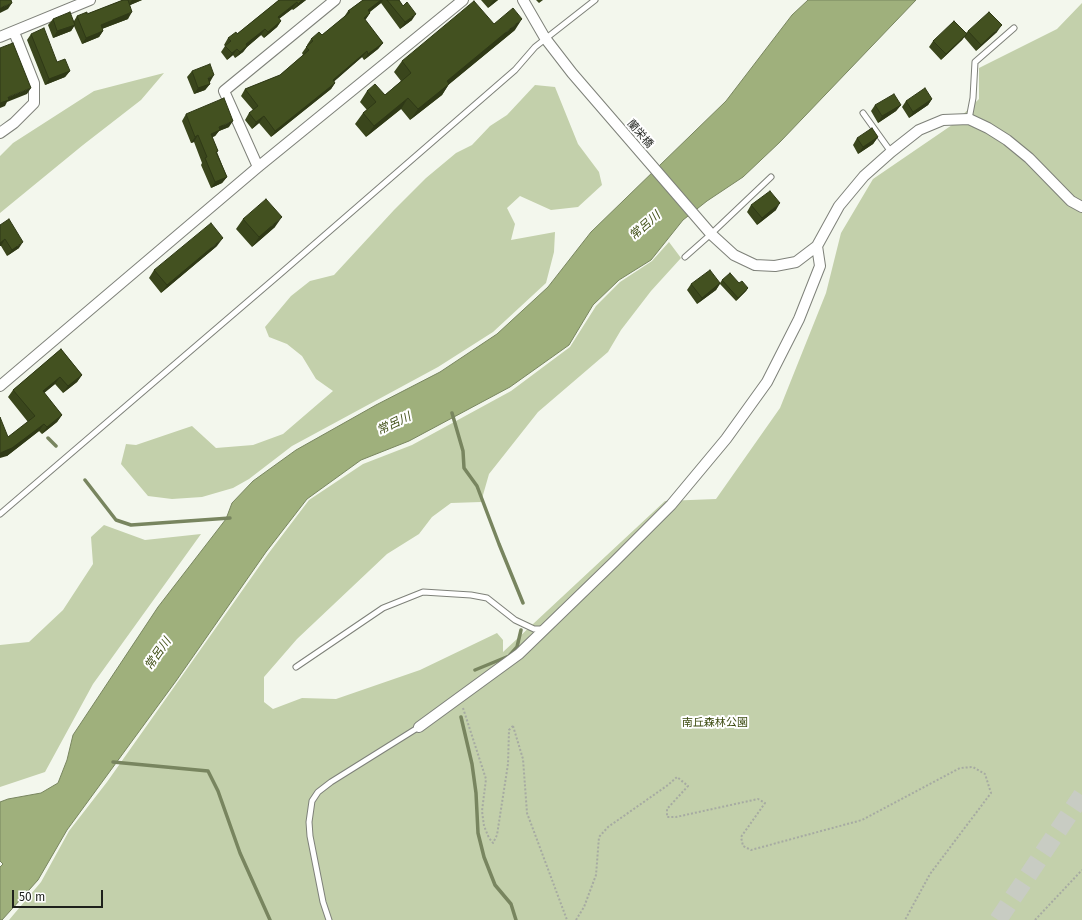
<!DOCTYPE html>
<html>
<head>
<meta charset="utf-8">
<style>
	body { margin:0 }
	#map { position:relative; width:1082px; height:920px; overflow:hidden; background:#f3f7ed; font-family:"Fira Sans",sans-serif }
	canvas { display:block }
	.scale { position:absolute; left:12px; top:890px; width:91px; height:18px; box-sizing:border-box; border:2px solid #1e201c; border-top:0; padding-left:5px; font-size:12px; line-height:14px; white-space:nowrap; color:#1e201c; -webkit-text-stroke:3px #fff; paint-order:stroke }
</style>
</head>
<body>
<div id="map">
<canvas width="1082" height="920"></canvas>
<div class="scale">50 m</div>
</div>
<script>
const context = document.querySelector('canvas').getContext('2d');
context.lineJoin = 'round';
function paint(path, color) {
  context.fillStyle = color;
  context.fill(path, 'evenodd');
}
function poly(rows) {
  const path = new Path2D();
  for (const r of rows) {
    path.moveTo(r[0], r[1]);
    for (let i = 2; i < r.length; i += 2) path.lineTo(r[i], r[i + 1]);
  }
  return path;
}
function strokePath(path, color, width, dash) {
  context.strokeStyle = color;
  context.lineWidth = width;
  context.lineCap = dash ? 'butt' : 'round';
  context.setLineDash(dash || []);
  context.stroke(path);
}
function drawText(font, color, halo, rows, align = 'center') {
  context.font = font + ' "Fira Sans","Noto Sans JP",sans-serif';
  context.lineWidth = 4;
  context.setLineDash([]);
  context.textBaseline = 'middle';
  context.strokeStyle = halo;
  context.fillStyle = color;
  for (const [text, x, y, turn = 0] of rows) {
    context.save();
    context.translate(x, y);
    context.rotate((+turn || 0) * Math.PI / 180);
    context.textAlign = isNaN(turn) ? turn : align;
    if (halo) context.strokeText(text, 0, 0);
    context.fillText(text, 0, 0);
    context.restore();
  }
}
paint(poly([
	[1082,3,1082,920,9,920,41,882,69,831,107,782,268,554,309,500,363,464,412,445,511,391,570,347,596,306,620,282,652,261,669,242,681,258,651,291,621,330,608,352,538,412,489,474,481,502,451,503,432,517,419,534,387,554,297,639,264,677,264,702,273,709,302,698,336,699,420,670,497,633,503,640,503,652,665,501,716,499,780,408,826,293,841,233,873,179,952,125,979,99,979,68,1057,29],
	[164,73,141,100,83,145,0,213,0,156,13,143,94,91],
	[535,85,555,87,578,144,599,172,602,185,578,207,551,210,520,196,507,208,515,224,511,240,555,232,554,252,546,283,493,332,438,367,292,446,249,479,233,488,202,497,172,499,148,496,121,464,126,444,136,445,192,426,216,448,253,445,283,434,333,391,316,379,302,356,287,344,269,337,265,327,291,296,310,281,334,275,394,210,426,178,456,153,472,145,490,126,507,115],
	[104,525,145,540,201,534,93,684,45,772,0,787,0,645,29,642,63,610,93,564,91,537]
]), '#c3d0ab');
const water = poly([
	[808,0,916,0,780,142,743,177,707,201,683,220,651,260,619,280,593,305,569,345,510,387,409,441,361,460,307,499,266,552,176,681,67,830,38,880,2,920,0,920,0,867,3,864,0,861,0,802,8,799,41,793,58,783,67,760,73,735,158,607,226,519,232,503,253,481,296,450,376,405,440,372,497,334,548,287,591,232,726,101,792,15,808,0]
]);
paint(water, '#9fb07c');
strokePath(water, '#78855f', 1);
strokePath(poly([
	[452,413,463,451,464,468,477,486,499,544,523,603],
	[48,438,56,446],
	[85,480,116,520,131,525,230,518],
	[475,670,509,656,517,647,521,630],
	[461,717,472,764,476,793,478,833,484,857,495,885,511,904,516,920],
	[113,762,208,771,218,791,240,853,270,920]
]), '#78855f', 3.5);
strokePath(poly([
	[998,920,1082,795]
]), '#c8ccc3', 18, [18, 9]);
const service = poly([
	[863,113,891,152],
	[969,119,973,98,975,62,1014,28],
	[685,257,711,234,771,177],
	[0,514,280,274,515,70,535,47,595,0],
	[296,667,383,608,423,592,471,595,487,598,515,620,534,629,544,629],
	[329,920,323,902,310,836,309,822,312,801,318,792,331,782,419,727]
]);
const minor = poly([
	[523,0,545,38,572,73,711,234,734,255,755,265,775,266,796,262,817,246,839,206,864,176,891,152,919,130,943,120,969,119,988,128,1007,140,1029,158,1071,201,1082,207],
	[0,37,90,0],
	[0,133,14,123,34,103,34,83,14,32],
	[258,167,224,91,335,0],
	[0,386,258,167,463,0],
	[419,727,519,654,614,562,671,505,726,439,767,382,799,319,820,266,817,246]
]);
strokePath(service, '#7e8179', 7);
strokePath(minor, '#7e8179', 12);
strokePath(poly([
	[463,708,486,779,482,811,484,826,489,838,493,843,497,835,508,764,509,730,513,726],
	[513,726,523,759,527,813,567,920],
	[576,920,584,907,596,875,599,837,608,827,668,785,677,777,688,786,667,809,667,817,676,817,758,799,765,803,741,837,743,846,751,850,862,820,960,768,973,767,985,774,991,793,930,874,905,920],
	[1035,920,1082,870]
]), '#a6aaa2', 2, [2, 2]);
strokePath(service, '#fff', 5);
strokePath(minor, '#fff', 10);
paint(poly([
	[123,0,142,0,130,5,128,19,102,29,103,31,99,37,82,44,74,26,71,31,53,38,48,25,53,19,74,21,77,16,87,14],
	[279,0,306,0,293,10,292,9,279,19,281,21,277,27,264,38,261,35,247,47,243,52,235,58,233,55,227,60,221,52,225,46,224,45,228,38,237,34],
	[363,0,399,0,412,20,400,29,381,3,370,12,370,13,365,20,383,43,378,49,364,60,362,57,334,81,335,83,331,89,271,137,259,123,252,129,245,120,249,113,253,110,241,96,245,89,280,75,303,55,302,53,307,46,307,45,311,39,322,35,344,17,348,11],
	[481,0,498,0,488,8],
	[536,0,543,0,539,3],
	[515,30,449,84,442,95,410,120,401,109,366,137,355,124,363,113,367,110,360,102,367,91,385,95,401,81,394,72,402,61],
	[968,31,997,32,976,51,964,37,962,40,941,60,929,47,933,41,966,33],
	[31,34,57,62,70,71,65,77,45,85,27,40],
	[192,71,210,82,209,82,210,84,205,90,194,94,187,77],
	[932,99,928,105,909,118,902,107,906,101],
	[875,105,901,105,896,111,878,123,871,111],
	[186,114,229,127,219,131,215,136,212,137,218,151,217,152,227,177,222,183,211,188,201,165,202,163,194,142,191,143,182,121],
	[878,137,873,144,858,154,853,145,857,138],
	[751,205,776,210,757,225,747,212],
	[243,219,275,227,252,247,236,229],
	[0,225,19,248,7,256,1,246,0,246],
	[217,246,161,293,149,278,154,270],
	[722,280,739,283,748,288,746,291,736,301,720,284,716,290,697,304,687,290,691,284,720,283],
	[61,349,82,375,77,382,63,393,55,384,44,393,62,415,57,422,42,434,39,431,7,456,8,437,28,422,8,397,13,390]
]), '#3a461c');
paint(poly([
	[132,0,142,0,128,6],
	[302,0,306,0,293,10,298,4],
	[381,0,383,0,381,3,364,16,368,10],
	[494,0,498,0,488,8,492,2],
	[297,2,292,9,273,23,278,17],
	[12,3,8,9,0,13,0,8],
	[132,12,128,19,96,31,101,25],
	[370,13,366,19,359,24,364,18],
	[416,14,412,20,400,29,405,22],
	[522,19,515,30,441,91,449,84,442,95,410,120,418,109,447,81],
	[281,21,277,27,264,38,268,32],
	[75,25,71,31,53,38,57,31],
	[1002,25,997,32,976,51,981,45],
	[265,29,261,35,247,47,243,52,235,58,246,44],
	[103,31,99,37,82,44,86,38],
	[967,34,962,40,941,60,946,54],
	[383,43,378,49,364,60,368,54],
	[237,49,233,55,227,60,232,53],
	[367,51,362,57,329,86,333,80],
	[70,71,65,77,45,85,49,79],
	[214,75,210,82,203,84,208,78],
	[335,83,331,89,271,137,275,131],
	[210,84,205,90,194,94,198,88],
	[31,88,27,94,7,102,5,106,0,108,0,103,8,97],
	[408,98,401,109,366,137,374,126],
	[932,99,928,105,909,118,913,112],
	[901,105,896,111,878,123,882,116],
	[264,116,259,123,252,129,256,122],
	[233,121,229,127,219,131,215,136,206,140,211,134,219,127],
	[198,135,194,142,191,143,195,137],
	[878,137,873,144,858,154,863,147],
	[227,177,222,183,211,188,215,182],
	[780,203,776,210,757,225,762,218],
	[282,217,275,227,252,247,259,237],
	[223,238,217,246,161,293,167,285],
	[5,239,1,246,0,246,0,243],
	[23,242,19,248,7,256,12,250],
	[720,283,716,290,697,304,702,298],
	[748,288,746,291,736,301,738,298],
	[82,375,77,382,63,393,68,386],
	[60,377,55,384,38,398,43,391],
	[62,415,57,422,42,434,47,427],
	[44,424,39,431,7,456,0,458,0,453]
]), '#2f3916');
const building = poly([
	[0,0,11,0,12,3,0,8,0,0],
	[123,0,128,0,132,12,101,25,103,31,86,38,77,16,87,12,87,14,123,0],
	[279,0,302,0,298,4,297,2,278,17,281,21,268,32,265,29,246,44,247,46,240,52,237,49,232,53,225,46,231,41,228,38,236,32,237,34,279,0],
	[363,0,381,0,368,10,370,13,364,18,383,43,368,54,367,51,333,80,335,83,275,131,264,116,256,122,249,113,258,106,245,89,280,75,309,50,306,47,313,41,311,39,319,32,322,35,350,12,348,11,363,0],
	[387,0,399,0,403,6,407,2,416,14,405,22,387,0],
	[474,1,494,24,513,8,522,19,447,81,449,84,418,109,408,98,374,126,363,113,376,102,367,91,375,84,385,95,411,73,402,61,474,1],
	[70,12,75,25,57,31,53,19,70,12],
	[989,12,1002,25,981,45,968,31,989,12],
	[954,21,967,34,946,54,933,41,954,21],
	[44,28,57,62,65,59,70,71,49,79,31,34,44,28],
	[13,43,31,88,8,97,9,100,0,103,0,48,13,43],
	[210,64,214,75,208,78,210,84,198,88,192,71,210,64],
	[925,88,932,99,913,112,906,101,925,88],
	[894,94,901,105,882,116,875,105,894,94],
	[224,98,233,121,219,127,220,130,211,134,218,151,216,152,227,177,215,182,205,158,207,157,198,135,195,137,186,114,224,98],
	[872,128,878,137,863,147,857,138,872,128],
	[770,191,780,203,762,218,751,205,770,191],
	[266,199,282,217,259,237,243,219,266,199],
	[9,219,23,242,12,250,5,239,0,243,0,225,9,219],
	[211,223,223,238,167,285,154,270,211,223],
	[710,270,720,283,702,298,691,284,710,270],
	[730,273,739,283,742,281,748,288,738,298,722,280,730,273],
	[61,349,82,375,68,386,60,377,43,391,62,415,47,427,44,424,12,448,0,453,0,417,8,437,35,416,13,390,61,349]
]);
paint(building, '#435120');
strokePath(building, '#2f3916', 1);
drawText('11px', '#1e201c', '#fff', [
	["蘭栄橋",640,134,49]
]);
drawText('11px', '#3b4a0f', '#fff', [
	["南丘森林公園",715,723]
]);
drawText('italic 12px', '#425118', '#fff', [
	["常呂川",645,226,-41],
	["常呂川",394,424,-25],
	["常呂川",158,654,-55]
]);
</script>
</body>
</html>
